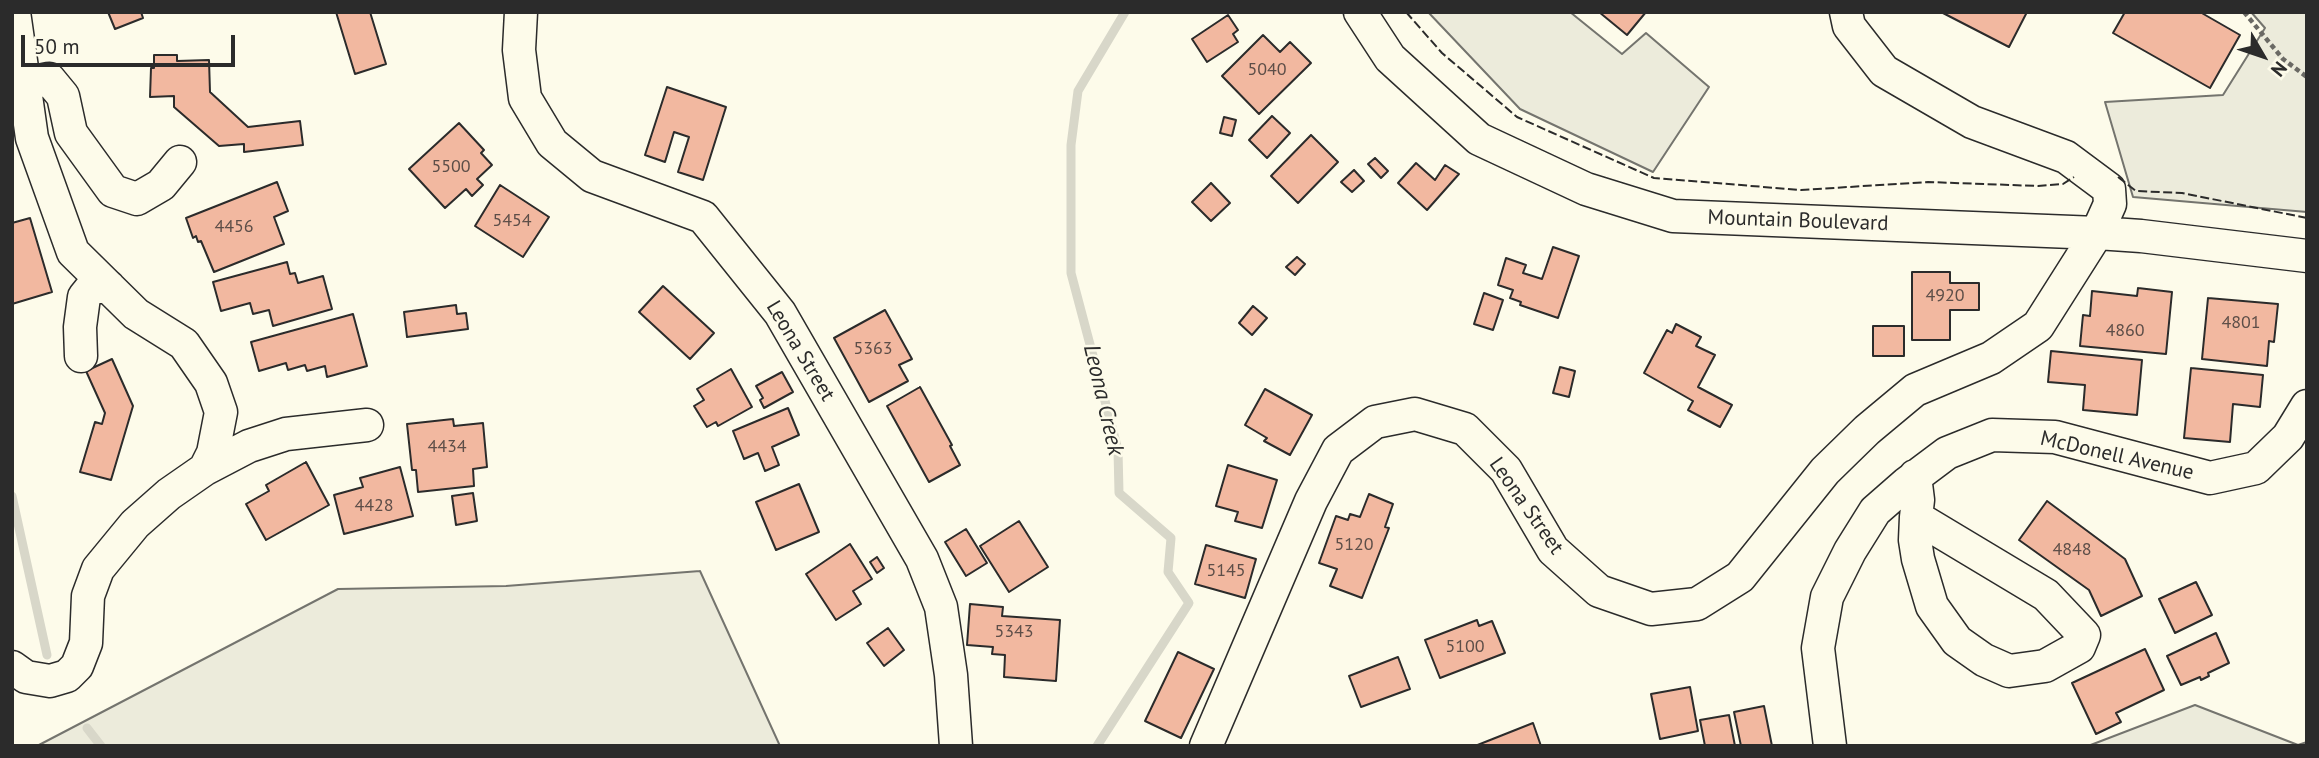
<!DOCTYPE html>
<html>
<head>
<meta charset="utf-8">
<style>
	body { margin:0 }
	#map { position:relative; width:2319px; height:758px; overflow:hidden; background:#fdfbea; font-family:"PT Sans",sans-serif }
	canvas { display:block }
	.frame { position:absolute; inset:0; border:14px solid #2b2b2b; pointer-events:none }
	.north { position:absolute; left:2228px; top:21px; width:70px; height:70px; -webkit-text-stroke:5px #fdfbea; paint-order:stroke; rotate:129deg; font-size:19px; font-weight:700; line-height:28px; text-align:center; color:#2b2b2b }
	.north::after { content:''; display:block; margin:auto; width:24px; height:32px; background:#2b2b2b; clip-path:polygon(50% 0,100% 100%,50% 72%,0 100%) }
	.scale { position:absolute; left:21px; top:35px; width:214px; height:32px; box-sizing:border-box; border:4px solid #2b2b2b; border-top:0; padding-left:9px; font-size:21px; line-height:24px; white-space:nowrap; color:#2b2b2b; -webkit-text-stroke:5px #fdfbea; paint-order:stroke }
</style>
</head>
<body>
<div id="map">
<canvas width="2319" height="758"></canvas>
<div class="frame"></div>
<div class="north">N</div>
<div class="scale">50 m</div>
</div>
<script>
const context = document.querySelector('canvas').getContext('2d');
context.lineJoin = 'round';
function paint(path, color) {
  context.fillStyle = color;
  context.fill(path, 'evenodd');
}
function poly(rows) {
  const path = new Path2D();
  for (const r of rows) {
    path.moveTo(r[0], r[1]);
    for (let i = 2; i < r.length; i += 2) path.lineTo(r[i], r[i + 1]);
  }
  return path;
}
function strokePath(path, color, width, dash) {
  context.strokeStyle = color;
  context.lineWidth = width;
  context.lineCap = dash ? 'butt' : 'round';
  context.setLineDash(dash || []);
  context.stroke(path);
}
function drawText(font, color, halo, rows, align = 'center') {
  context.font = font + ' "PT Sans",sans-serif';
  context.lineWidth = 5;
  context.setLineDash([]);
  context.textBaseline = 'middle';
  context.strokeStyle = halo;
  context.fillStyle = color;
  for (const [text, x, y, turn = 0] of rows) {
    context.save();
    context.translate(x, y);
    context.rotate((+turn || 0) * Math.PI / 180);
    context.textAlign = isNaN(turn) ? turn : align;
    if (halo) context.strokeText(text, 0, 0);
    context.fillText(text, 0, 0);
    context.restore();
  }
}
const green = poly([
	[1428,12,1570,12,1622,54,1646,33,1709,87,1653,172,1520,109,1428,12],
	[2251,12,2307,12,2307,212,2133,197,2105,102,2223,95,2265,28,2251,12],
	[700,571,780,746,37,746,338,589,506,586,700,571],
	[2195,705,2298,745,2307,742,2307,746,2088,746,2195,705]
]);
paint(green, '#ecebdb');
strokePath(green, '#74746e', 2);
strokePath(poly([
	[12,496,47,655],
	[87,728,101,746],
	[1097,746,1189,603,1168,572,1171,538,1119,493,1118,450,1071,273,1071,145,1078,91,1125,12]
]), '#d8d7c9', 9);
const building = poly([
	[108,12,141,12,143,18,115,29,108,12],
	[336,12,370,12,386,64,355,74,336,12],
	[1599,12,1646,12,1627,35,1599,12],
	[1941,12,2027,12,2009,47,1941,12],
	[2125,12,2200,12,2240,35,2210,88,2113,33,2125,12],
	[1228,15,1238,30,1233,34,1238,42,1207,62,1192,39,1228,15],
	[1263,35,1280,52,1290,42,1311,63,1259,114,1222,76,1263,35],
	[154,55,177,55,177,61,209,60,210,92,248,127,300,121,303,145,244,152,244,144,219,146,174,107,174,96,150,97,151,68,154,68,154,55],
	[667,87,726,107,703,180,678,172,689,137,674,132,665,162,645,155,667,87],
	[1272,116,1290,133,1267,158,1249,140,1272,116],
	[1224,117,1236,120,1232,136,1220,133,1224,117],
	[459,123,484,150,481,153,492,165,477,179,483,185,472,196,466,189,445,208,409,169,459,123],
	[1311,135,1338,162,1298,203,1271,176,1311,135],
	[1375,158,1388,171,1381,178,1368,164,1375,158],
	[1416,163,1435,180,1445,165,1459,174,1427,210,1398,183,1416,163],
	[1354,170,1364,181,1352,192,1341,182,1354,170],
	[277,182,288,211,274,217,284,244,214,272,201,241,198,242,196,236,193,238,186,218,277,182],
	[1211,183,1230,203,1211,221,1192,202,1211,183],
	[500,185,549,217,523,257,475,226,500,185],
	[30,218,52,292,12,304,12,223,30,218],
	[1553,247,1579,256,1558,318,1520,305,1521,302,1510,298,1513,290,1498,285,1506,258,1526,265,1523,273,1542,279,1553,247],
	[1297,257,1305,264,1295,275,1286,267,1297,257],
	[287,262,290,274,295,273,298,283,323,276,332,309,273,326,269,310,253,314,250,303,221,311,213,282,287,262],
	[1912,272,1950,272,1950,283,1979,283,1979,310,1950,310,1950,340,1912,340,1912,272],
	[663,286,714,333,690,359,639,312,663,286],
	[2138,288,2172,292,2166,354,2080,346,2083,315,2090,316,2092,291,2137,296,2138,288],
	[1484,293,1503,300,1493,330,1474,324,1484,293],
	[2208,298,2278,304,2274,342,2269,341,2267,366,2202,359,2208,298],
	[456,305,457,314,466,313,468,329,407,337,404,312,456,305],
	[1253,306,1267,318,1252,335,1239,323,1253,306],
	[885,310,912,359,899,365,908,381,869,402,834,338,885,310],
	[353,314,367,366,327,377,325,366,307,371,305,365,288,370,286,363,259,371,251,342,353,314],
	[1676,324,1701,337,1696,346,1715,355,1698,387,1732,405,1720,427,1688,410,1693,401,1644,373,1667,330,1672,333,1676,324],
	[1873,326,1904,326,1904,356,1873,356,1873,326],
	[2051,351,2142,360,2137,415,2083,410,2085,385,2048,382,2051,351],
	[112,359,133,406,111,480,80,472,95,422,102,424,105,413,86,371,112,359],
	[1560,367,1575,371,1569,397,1553,393,1560,367],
	[2191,368,2263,375,2260,407,2233,404,2230,442,2184,438,2191,368],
	[731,369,752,407,718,426,716,422,707,427,694,406,704,400,697,389,731,369],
	[782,372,793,392,764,408,760,400,763,398,756,386,782,372],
	[920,387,952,445,950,446,960,465,929,482,887,406,920,387],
	[1265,389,1312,415,1290,455,1264,441,1267,438,1245,425,1265,389],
	[788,408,799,435,772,447,779,465,765,471,758,453,744,459,733,431,788,408],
	[453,419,454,426,483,423,487,467,473,469,474,486,418,492,416,470,412,470,407,424,453,419],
	[306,462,329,505,266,540,246,504,269,491,266,485,306,462],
	[1228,465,1277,480,1262,528,1235,521,1238,512,1216,506,1228,465],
	[400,467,413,516,344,534,334,495,363,487,360,478,400,467],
	[799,484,819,532,776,550,756,502,799,484],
	[473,493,477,521,456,525,452,496,473,493],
	[1369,494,1393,504,1385,527,1389,528,1362,598,1330,586,1337,569,1319,563,1336,516,1348,520,1350,514,1360,517,1369,494],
	[2047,501,2125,559,2142,596,2101,616,2089,590,2019,540,2047,501],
	[1019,521,1048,567,1009,592,980,546,1019,521],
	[966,529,987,563,966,576,945,542,966,529],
	[850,544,872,579,853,591,861,604,836,620,806,574,850,544],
	[1206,545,1256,559,1245,598,1195,584,1206,545],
	[877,557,884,568,877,573,870,562,877,557],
	[2196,582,2212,615,2175,633,2159,599,2196,582],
	[970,604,1003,607,1002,616,1060,620,1056,681,1004,677,1005,655,992,654,993,647,967,645,970,604],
	[1477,620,1479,626,1492,621,1505,653,1440,678,1425,640,1477,620],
	[888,628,904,650,884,666,867,643,888,628],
	[2216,633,2229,663,2208,673,2209,676,2201,680,2200,677,2181,685,2167,656,2216,633],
	[2145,649,2164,690,2116,713,2121,722,2096,734,2072,683,2145,649],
	[1178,652,1214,669,1181,738,1145,721,1178,652],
	[1398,657,1410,689,1361,707,1349,676,1398,657],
	[1690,687,1698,731,1660,739,1651,694,1690,687],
	[1764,706,1772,746,1741,746,1734,712,1764,706],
	[1729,715,1735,746,1705,746,1700,720,1729,715],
	[1533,723,1541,746,1475,746,1533,723]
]);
paint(building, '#f2b8a0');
strokePath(building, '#2b2b2b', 2);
const minor = poly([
	[521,12,519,50,525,98,552,143,592,176,703,217,780,313,922,559,941,607,951,675,956,746],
	[1360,12,1390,58,1479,139,1586,189,1673,216,2097,233,2141,236,2307,256],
	[24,84,49,79,63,96,71,133,113,191,137,199,161,185,180,162],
	[81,356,80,327,84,297,92,287,109,287],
	[205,469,249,446,286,434,367,425],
	[1915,476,1918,500,1916,517,2046,595,2084,635,2079,647,2045,666,2009,671,1984,660,1957,641,1932,606,1918,559,1915,540,1916,517],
	[12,667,26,677,50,681,67,676,77,666,86,643,88,596,98,569,135,524,169,494,205,469,213,453,221,412,211,383,184,344,136,314,73,252,32,138,14,12],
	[1206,746,1311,501,1338,450,1375,422,1415,414,1465,429,1506,470,1553,550,1599,591,1651,609,1697,604,1740,577,1825,471,1867,430,1915,390,1991,358,2038,326,2097,233,2110,204,2109,189,2066,157,1972,122,1884,71,1849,26,1846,12],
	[1830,746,1818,648,1827,597,1850,551,1875,511,1907,483,1947,453,1992,435,2055,437,2210,478,2256,468,2288,437,2307,406]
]);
strokePath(minor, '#2b2b2b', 35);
strokePath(poly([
	[2244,12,2283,59,2307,77]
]), '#6a6964', 4.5, [5, 3.5]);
strokePath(minor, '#fdfbea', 32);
strokePath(poly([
	[1406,12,1442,53,1517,117,1654,178,1801,190,1928,182,2038,186,2063,184,2074,177],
	[2118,177,2136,191,2182,193,2307,218]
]), '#2b2b2b', 2, [9, 3.5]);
drawText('18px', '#5d4e48', null, [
	["5040",1267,70],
	["5500",451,167],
	["5454",512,221],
	["4456",234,227],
	["4920",1945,296],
	["4801",2241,323],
	["4860",2125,331],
	["5363",873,349],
	["4434",447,447],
	["4428",374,506],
	["5120",1354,545],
	["4848",2072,550],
	["5145",1226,571],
	["5343",1014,632],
	["5100",1465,647]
]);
drawText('21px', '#2b2b2b', '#fdfbea', [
	["Mountain Boulevard",1798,221,2],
	["Leona Street",800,351,59],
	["McDonell Avenue",2117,456,13],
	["Leona Street",1526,506,55]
]);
drawText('italic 23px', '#2b2b2b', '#fdfbea', [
	["Leona Creek",1103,400,77]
]);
</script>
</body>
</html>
